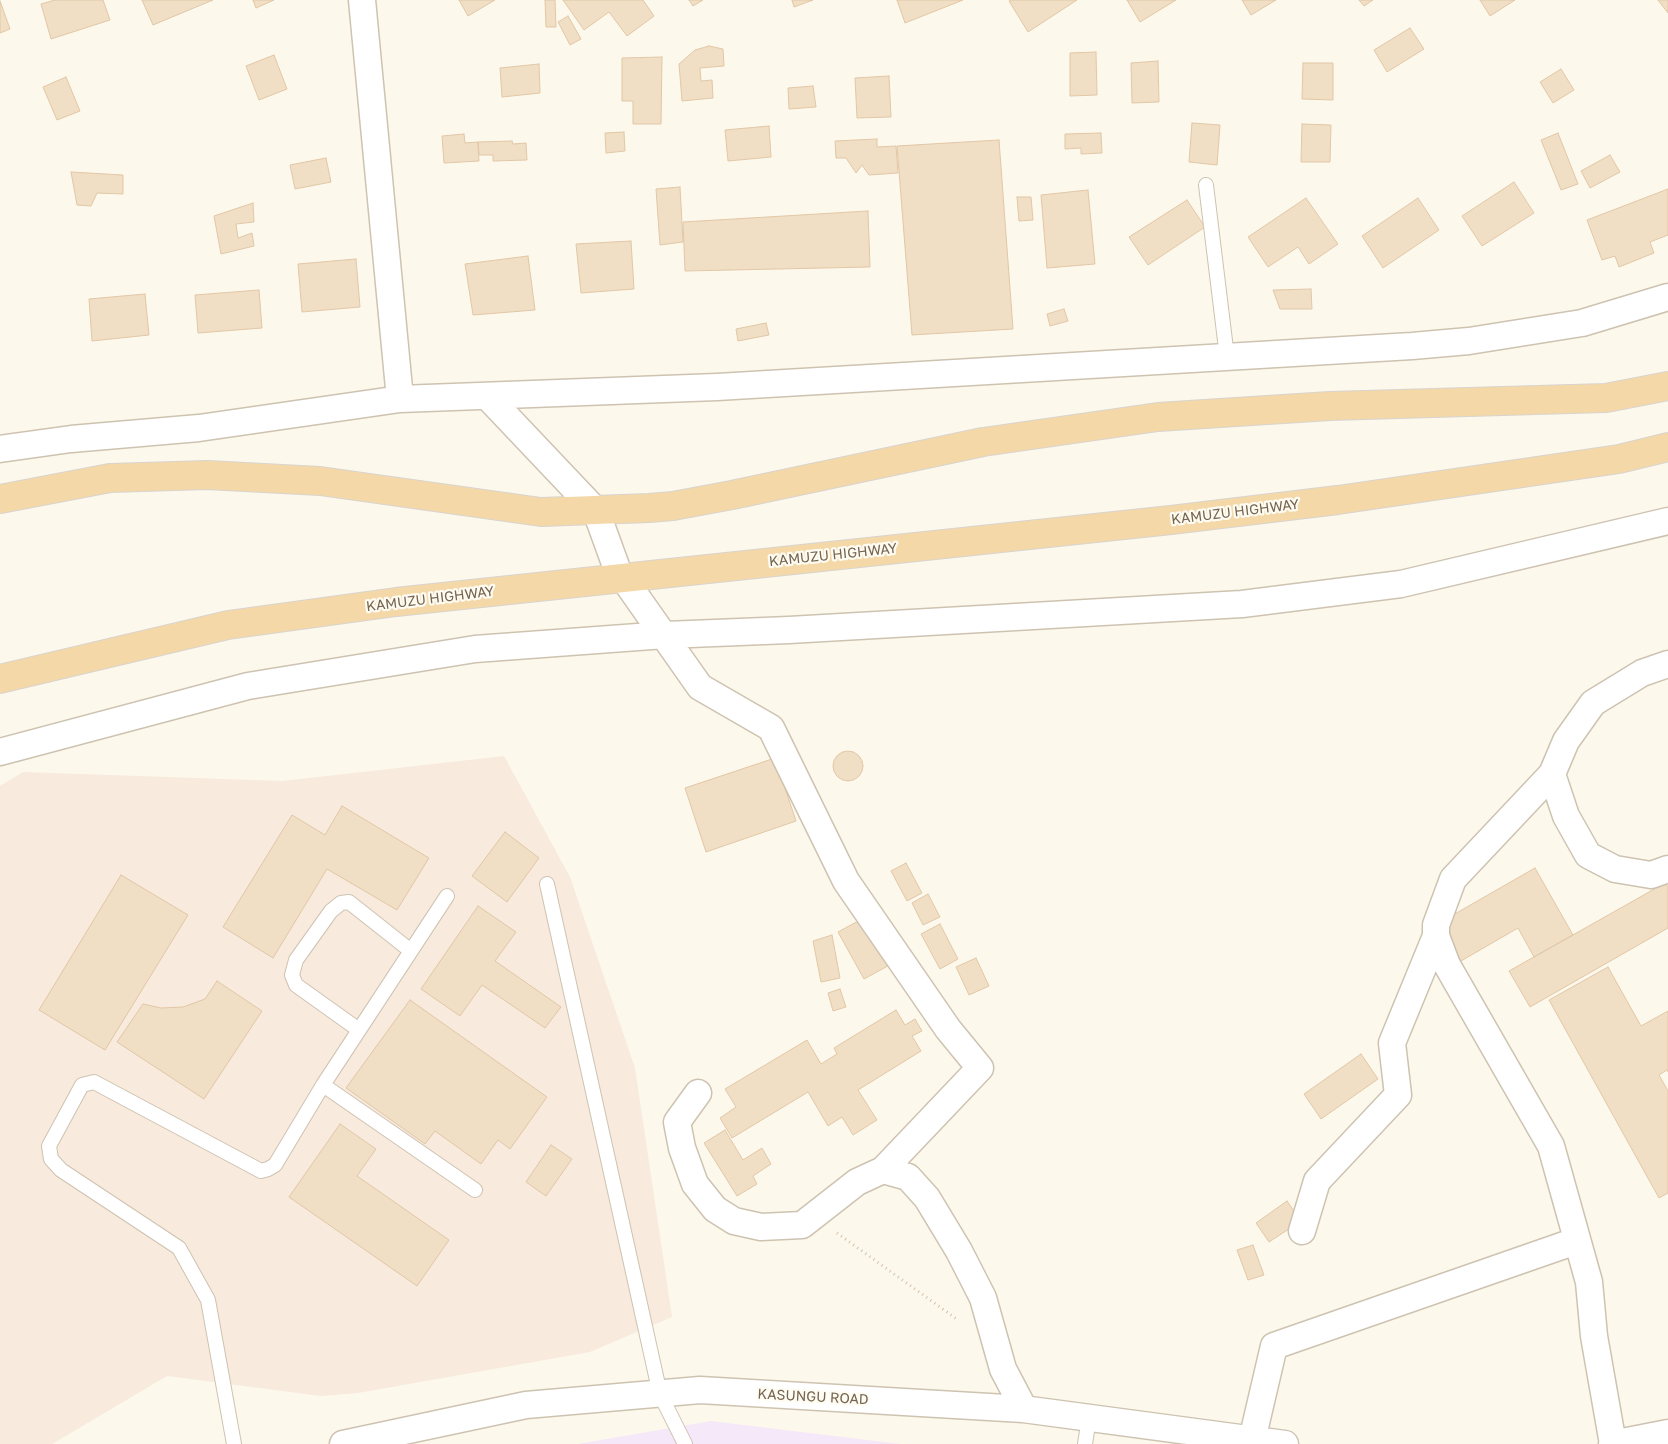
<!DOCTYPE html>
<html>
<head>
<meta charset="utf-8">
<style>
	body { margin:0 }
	canvas { display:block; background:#fcf8ec }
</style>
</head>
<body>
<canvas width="1668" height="1444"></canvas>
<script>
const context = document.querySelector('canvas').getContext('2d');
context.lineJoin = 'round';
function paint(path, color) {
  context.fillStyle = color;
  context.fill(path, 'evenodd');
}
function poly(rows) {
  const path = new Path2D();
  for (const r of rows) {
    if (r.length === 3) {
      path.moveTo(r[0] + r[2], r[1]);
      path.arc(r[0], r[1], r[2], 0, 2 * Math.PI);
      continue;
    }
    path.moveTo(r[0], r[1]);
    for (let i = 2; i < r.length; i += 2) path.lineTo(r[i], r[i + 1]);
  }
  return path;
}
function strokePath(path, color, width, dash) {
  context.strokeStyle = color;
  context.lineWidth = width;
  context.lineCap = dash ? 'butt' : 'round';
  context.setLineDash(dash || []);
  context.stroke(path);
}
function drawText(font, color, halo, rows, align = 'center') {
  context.font = font + ' "Golos Text",sans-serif';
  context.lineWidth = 4.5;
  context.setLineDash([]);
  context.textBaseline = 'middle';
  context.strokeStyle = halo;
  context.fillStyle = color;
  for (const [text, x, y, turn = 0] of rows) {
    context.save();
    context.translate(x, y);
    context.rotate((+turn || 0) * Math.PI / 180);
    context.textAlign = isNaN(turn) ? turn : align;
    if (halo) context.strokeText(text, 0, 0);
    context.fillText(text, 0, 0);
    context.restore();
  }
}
paint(poly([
	[504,756,570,877,635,1068,672,1317,590,1352,358,1393,321,1396,167,1376,52,1444,0,1444,0,786,23,772,282,781]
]), '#f8eadd');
paint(poly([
	[711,1421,900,1444,578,1444]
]), '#f5e8f9');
const building = poly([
	[55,0,103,0,110,20,51,39,41,4,55,0],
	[142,0,213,0,153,25,142,0],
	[253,0,274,0,256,8,253,0],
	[459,0,495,0,468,16,459,0],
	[545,0,555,0,556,27,546,27,545,0],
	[563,0,643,0,654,16,627,36,609,12,584,30,563,0],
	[689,0,703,0,693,6,689,0],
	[792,0,813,0,794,7,792,0],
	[897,0,963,0,905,23,897,0],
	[1011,0,1077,0,1028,32,1009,1,1011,0],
	[1127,0,1176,0,1140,22,1127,0],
	[1242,0,1276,0,1251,15,1242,0],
	[1359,0,1373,0,1364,6,1359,0],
	[1480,0,1515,0,1490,16,1480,0],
	[1658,0,1668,0,1668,13,1658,0],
	[0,1,10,29,0,33,0,1],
	[568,16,581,39,570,45,558,22,568,16],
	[1410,28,1424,49,1387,72,1374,50,1410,28],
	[709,46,723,49,724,66,700,68,701,81,712,80,713,98,682,101,679,64,695,50,709,46],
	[1096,52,1097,95,1070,96,1070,53,1096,52],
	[274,55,287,89,259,100,246,66,274,55],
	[662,57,661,124,633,124,633,101,622,101,622,58,662,57],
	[1158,61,1159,102,1132,103,1131,63,1158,61],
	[1303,63,1333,63,1333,100,1302,99,1303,63],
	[539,64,540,93,502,97,500,68,539,64],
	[1561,69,1574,90,1553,103,1540,82,1561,69],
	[889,76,891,117,857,118,855,78,889,76],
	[66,77,80,111,57,120,43,87,66,77],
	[813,86,816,107,789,109,788,88,813,86],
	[1192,123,1220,125,1217,165,1189,162,1192,123],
	[1302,124,1331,125,1330,162,1301,162,1302,124],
	[769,126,771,157,728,161,725,130,769,126],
	[624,132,625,151,606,153,605,133,624,132],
	[1101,133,1102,153,1081,154,1081,148,1065,149,1065,134,1101,133],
	[1558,133,1578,184,1561,190,1541,140,1558,133],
	[464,134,465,143,478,142,479,161,444,163,442,136,464,134],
	[877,139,877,147,896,146,898,173,869,175,862,165,856,173,846,158,836,158,835,141,877,139],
	[999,140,1013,329,912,335,897,146,999,140],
	[512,141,513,144,526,143,527,160,493,161,493,155,479,155,478,142,512,141],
	[1610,155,1620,172,1590,188,1581,171,1610,155],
	[326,158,331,182,295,189,290,165,326,158],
	[71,172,123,175,123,194,97,193,91,206,77,205,71,172],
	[1514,182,1534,213,1482,246,1462,216,1514,182],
	[680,187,683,242,660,245,656,189,680,187],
	[1668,189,1668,235,1650,242,1654,253,1619,267,1615,256,1602,260,1587,220,1668,189],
	[1088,190,1095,264,1047,268,1041,195,1088,190],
	[1017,197,1031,197,1033,220,1019,221,1017,197],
	[1306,198,1338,244,1309,264,1298,247,1268,267,1248,237,1306,198],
	[1418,198,1439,230,1383,268,1362,236,1418,198],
	[1187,200,1205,227,1148,265,1129,237,1187,200],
	[253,203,254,222,236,224,238,238,252,233,254,246,221,254,214,216,253,203],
	[868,211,870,267,685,271,683,222,868,211],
	[631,241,634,289,581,293,576,244,631,241],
	[528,256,535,310,473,315,465,264,528,256],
	[356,259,360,307,302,312,298,264,356,259],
	[1311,289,1312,309,1280,309,1273,290,1311,289],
	[259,290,262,328,198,333,195,295,259,290],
	[145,294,149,335,92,341,89,299,145,294],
	[1064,309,1068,321,1050,326,1047,314,1064,309],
	[766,323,769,335,738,341,736,329,766,323],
	[848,766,15],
	[775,758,796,821,706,852,685,788,775,758],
	[342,806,429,858,397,910,327,869,273,958,223,927,292,815,325,835,342,806],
	[505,832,539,858,507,902,472,876,505,832],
	[906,863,922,893,907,901,891,871,906,863],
	[1535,868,1573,935,1534,957,1518,928,1461,961,1439,923,1535,868],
	[121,875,188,915,105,1050,39,1010,121,875],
	[1665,883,1668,887,1668,928,1530,1007,1509,971,1665,883],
	[928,894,940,917,923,925,912,903,928,894],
	[478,906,516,932,495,961,561,1007,545,1028,482,985,460,1016,421,989,478,906],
	[869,915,895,962,864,979,838,932,869,915],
	[940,924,958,959,940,969,921,934,940,924],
	[832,935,840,978,821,982,813,941,832,935],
	[976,958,989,986,969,995,956,967,976,958],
	[1608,967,1641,1026,1668,1011,1668,1072,1667,1070,1659,1075,1668,1091,1668,1193,1659,1198,1549,1000,1608,967],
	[217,981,262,1011,204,1099,117,1042,143,1004,161,1008,183,1007,205,999,217,981],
	[840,989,846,1007,833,1011,828,993,840,989],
	[410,1000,547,1097,510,1149,498,1140,481,1164,435,1131,425,1144,346,1088,410,1000],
	[896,1010,905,1025,915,1019,922,1031,912,1036,921,1051,858,1090,877,1120,853,1135,842,1117,828,1126,808,1092,732,1138,720,1118,736,1107,725,1089,807,1040,821,1064,837,1054,834,1048,896,1010],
	[1361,1054,1378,1079,1321,1119,1304,1094,1361,1054],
	[340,1124,376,1149,357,1176,449,1240,417,1286,289,1197,340,1124],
	[725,1130,743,1160,762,1148,771,1164,753,1176,757,1184,737,1196,704,1143,725,1130],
	[551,1145,572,1159,546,1196,526,1182,551,1145],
	[1287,1201,1301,1221,1269,1242,1256,1223,1287,1201],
	[1253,1245,1264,1275,1248,1280,1237,1250,1253,1245]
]);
paint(building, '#f0dec5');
strokePath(building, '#e2c7a6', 1);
const service = poly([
	[1206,185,1227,357],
	[547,884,660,1394,685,1444],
	[359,1030,296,985,292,975,296,960,331,911,341,903,349,902,411,951],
	[323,1085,475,1190],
	[234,1444,208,1300,179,1248,61,1170,51,1159,49,1146,82,1085,94,1082,261,1171,268,1169,275,1165,323,1085,447,896],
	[1085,1444,1089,1418]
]);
const minor = poly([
	[362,0,400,399],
	[487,396,596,511,617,569,700,687,771,728,846,881,948,1029,980,1068,883,1170],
	[0,449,71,439,199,428,400,399,717,387,1412,346,1469,341,1582,323,1668,297],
	[1668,664,1642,673,1593,703,1566,741,1552,774,1566,816,1588,855,1615,869,1651,875,1668,869],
	[0,752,248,686,475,649,665,635,789,630,1242,604,1401,584,1668,521],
	[1552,774,1453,879,1436,925,1436,936,1447,965,1551,1146,1589,1282,1594,1336,1613,1444],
	[698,1093,677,1122,682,1148,695,1184,715,1209,734,1221,761,1227,802,1225,857,1182,883,1170,908,1177,927,1198,959,1251,983,1298,1003,1369,1024,1409],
	[1302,1231,1317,1181,1398,1095,1392,1043,1436,936],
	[1252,1440,1274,1346,1576,1241],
	[343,1444,526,1405,700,1390,1023,1409,1285,1444],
	[1612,1444,1668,1433]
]);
const trunk = poly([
	[0,499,110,478,207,475,320,481,541,512,649,508,673,506,732,495,983,442,1158,417,1330,406,1606,398,1668,386],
	[0,679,228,625,396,602,1171,520,1338,500,1619,459,1668,447]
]);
strokePath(service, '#cec3b1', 16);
strokePath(minor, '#cec3b1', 29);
strokePath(trunk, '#d9d4ce', 30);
strokePath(poly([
	[837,1233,958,1320]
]), '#d6c1a7', 3, [1, 4]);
strokePath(service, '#fff', 14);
strokePath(minor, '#fff', 26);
strokePath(trunk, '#f4d8a8', 28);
drawText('14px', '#76644f', '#fefcf2', [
	["KAMUZU HIGHWAY",1235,512,-7],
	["KAMUZU HIGHWAY",833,555,-6],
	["KAMUZU HIGHWAY",430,599,-7],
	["KASUNGU ROAD",813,1397,3]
]);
</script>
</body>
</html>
